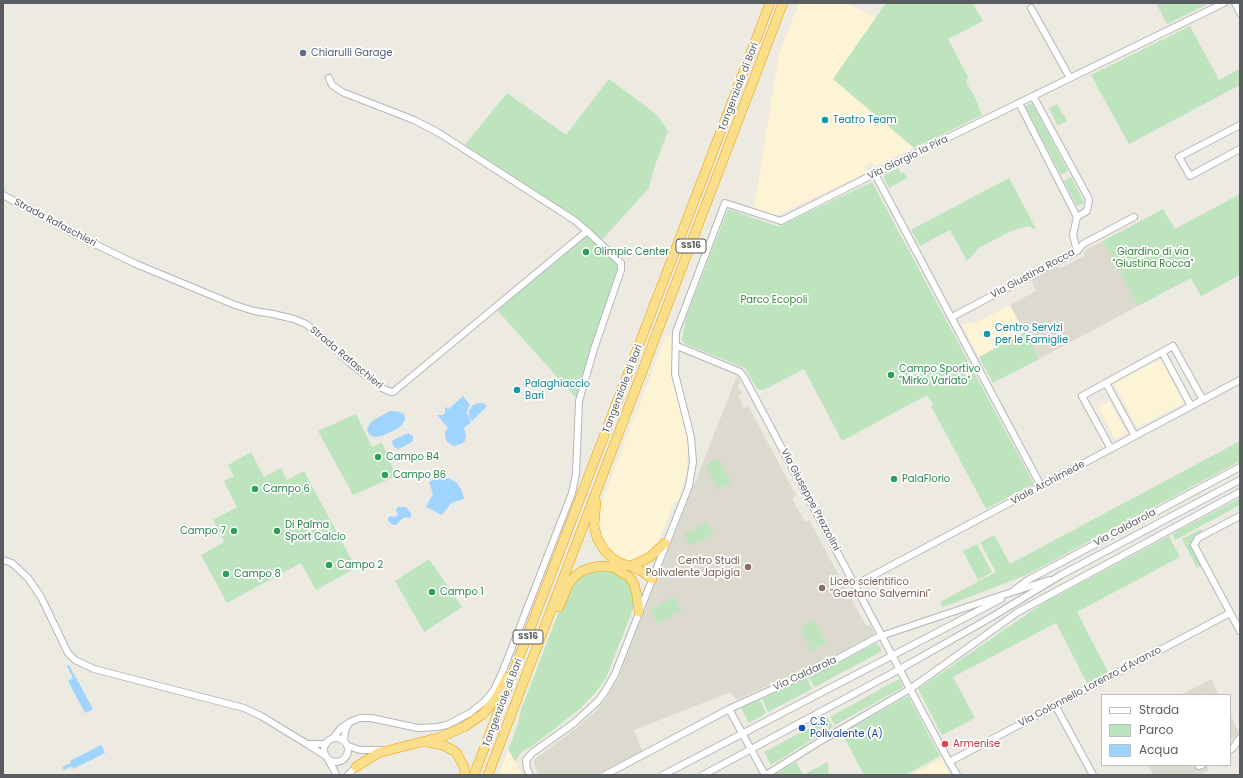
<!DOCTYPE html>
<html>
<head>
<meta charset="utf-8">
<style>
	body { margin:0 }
	#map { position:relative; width:1243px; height:778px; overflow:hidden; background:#eceae1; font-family:Poppins,sans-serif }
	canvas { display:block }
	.frame { position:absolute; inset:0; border:4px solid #595d61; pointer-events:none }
	.legend { position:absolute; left:1101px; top:694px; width:130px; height:72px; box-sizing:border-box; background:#fff; border:1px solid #bdbec0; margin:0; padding:5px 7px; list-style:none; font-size:12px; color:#595d61 }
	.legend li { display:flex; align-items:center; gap:8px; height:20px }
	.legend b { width:20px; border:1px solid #bdbec0 }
</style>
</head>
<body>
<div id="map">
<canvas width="1243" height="778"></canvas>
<div class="frame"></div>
<ul class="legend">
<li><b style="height:5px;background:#fff"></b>Strada</li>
<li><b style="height:11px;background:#bde4bd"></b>Parco</li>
<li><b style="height:11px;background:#9fd4fe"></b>Acqua</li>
</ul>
</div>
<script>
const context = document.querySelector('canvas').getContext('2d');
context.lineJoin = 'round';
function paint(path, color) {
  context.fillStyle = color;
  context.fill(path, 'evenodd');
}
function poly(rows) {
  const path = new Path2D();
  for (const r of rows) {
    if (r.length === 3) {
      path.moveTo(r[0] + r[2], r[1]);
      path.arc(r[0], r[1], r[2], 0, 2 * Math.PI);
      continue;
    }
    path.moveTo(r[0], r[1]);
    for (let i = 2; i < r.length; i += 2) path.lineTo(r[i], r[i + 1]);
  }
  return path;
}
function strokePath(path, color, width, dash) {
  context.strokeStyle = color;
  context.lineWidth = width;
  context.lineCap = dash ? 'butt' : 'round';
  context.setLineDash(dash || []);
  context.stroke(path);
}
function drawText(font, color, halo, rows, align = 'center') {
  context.font = font + ' Poppins,sans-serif';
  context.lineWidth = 3.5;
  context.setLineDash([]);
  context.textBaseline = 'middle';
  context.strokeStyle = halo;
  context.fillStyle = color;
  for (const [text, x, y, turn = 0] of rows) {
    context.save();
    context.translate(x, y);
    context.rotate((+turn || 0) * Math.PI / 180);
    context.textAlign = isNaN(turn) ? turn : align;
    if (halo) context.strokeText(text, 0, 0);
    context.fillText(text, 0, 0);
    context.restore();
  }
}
paint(poly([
	[799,3,846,3,876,18,833,79,914,148,874,167,872,162,865,166,867,172,776,216,754,208,779,53],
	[1010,305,1025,332,979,357,962,325,969,322,975,323],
	[666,335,672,338,671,374,674,388,686,429,688,445,687,470,679,500,674,502,656,548,638,561,627,562,616,556,605,546,598,531,599,509],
	[1161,359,1184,403,1137,427,1114,383],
	[1109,401,1127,433,1115,439,1098,407],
	[508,750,517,765,522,775,499,775],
	[942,759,950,775,911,775,941,759]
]), '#fdf4d5');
paint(poly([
	[1103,241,1138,306,1039,359,1010,305,1036,291,1031,279,1055,266,1061,268,1084,256,1086,250],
	[737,376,741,383,737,385,742,393,738,396,744,408,748,406,796,495,792,498,805,522,809,520,866,626,870,625,875,634,836,655,736,700,731,692,634,730,642,751,597,775,538,775,534,764,535,759,575,729,595,712,607,697,617,681],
	[1211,679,1219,695,1181,695],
	[1230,715,1240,734,1240,735,1230,740],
	[1148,765,1207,765,1209,770,1200,775,1153,775]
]), '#dcd9cf');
paint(poly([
	[886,3,974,3,973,4,983,21,948,39,968,77,966,82,979,105,978,106,982,115,914,148,833,79],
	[1156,3,1210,3,1167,24],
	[1190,26,1219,80,1240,69,1240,85,1129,144,1091,75],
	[609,79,656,114,668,131,654,168,649,188,598,244,621,263,577,399,496,309,504,301,591,230,587,226,464,146,507,93,566,135],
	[1032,103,1068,171,1061,175,1025,106],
	[1057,104,1063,115,1064,115,1067,121,1058,126,1049,108],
	[898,168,901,174,904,172,907,178,889,188,883,176],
	[1071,177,1084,203,1077,206,1064,181],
	[1009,178,1036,229,1027,226,1009,232,979,248,967,261,950,230,920,246,911,230],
	[872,182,1034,484,986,509,931,406,933,404,927,395,842,441,804,369,764,390,757,389,745,368,685,344,682,340,686,318,728,209,777,226,780,226],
	[1240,194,1240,275,1201,296,1191,278,1138,306,1103,241,1163,209,1175,229],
	[1025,332,1039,359,993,383,979,357],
	[356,414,372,447,382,442,396,476,353,495,318,431],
	[1240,441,1240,461,1026,575,943,607,940,602,996,572,980,542,994,535,1010,564],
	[251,452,264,477,281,468,287,480,304,471,356,568,316,590,301,563,227,603,201,555,224,542,213,520,237,507,224,481,234,476,228,465],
	[718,458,731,483,718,490,705,466],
	[1240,498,1240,505,1175,540,1172,534],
	[707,522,713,534,690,546,684,534],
	[1201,529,1203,532,1194,538,1191,544,1201,566,1197,568,1182,539],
	[1169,536,1180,557,1077,612,1108,672,1087,683,1056,623,953,677,975,718,942,735,918,689,1042,604],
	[977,544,992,572,978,580,963,551],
	[429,559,462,607,424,632,395,581],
	[598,569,616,572,632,585,634,602,633,609,606,678,595,693,581,708,531,747,522,751,515,762,508,748,512,741,518,724,521,710,566,593,579,577],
	[674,597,681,611,658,623,651,610],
	[814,620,826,643,812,651,800,628],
	[877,643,882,651,815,687,809,678],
	[807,678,812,689,768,712,762,699],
	[899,679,903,687,835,725,830,717],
	[908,696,940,756,905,775,864,775,842,733],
	[760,700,766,713,749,723,741,708],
	[828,718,833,727,771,765,764,752],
	[796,762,803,775,828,762,829,775,774,775]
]), '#bde4bd');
paint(poly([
	[463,396,470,405,468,408,467,413,471,422,464,428,466,435,465,441,461,444,454,446,447,442,445,436,445,431,448,428,437,415,443,415,445,413,445,408,446,407,449,409],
	[477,403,483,403,487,406,472,421,469,416,469,410,472,406],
	[390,411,399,412,404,414,405,419,402,425,397,429,382,436,374,437,369,434,367,430,369,425,372,421],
	[408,433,413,436,413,439,412,442,398,449,394,447,392,443,393,440],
	[439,477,448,478,456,482,461,489,464,499,451,503,442,515,426,507,433,494,429,482],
	[398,507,406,507,411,513,411,516,410,518,406,517,402,519,396,525,393,525,388,521,388,518,391,516,395,517,398,514,396,510],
	[69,665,93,709,85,713,68,681,73,678,67,666],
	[101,745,105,753,73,769,72,766,64,770,62,767,71,763,70,761]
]), '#9fd4fe');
const minor = poly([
	[1235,3,1240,13],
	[1031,8,1070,78],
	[329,78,332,85,342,92,414,120,439,133,574,220,587,231],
	[1033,96,1089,199,1087,211,1077,217],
	[1019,103,1077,217,1073,235,1077,251],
	[1240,125,1179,157,1190,176,1240,149],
	[875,174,1041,486],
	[3,195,74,234,136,264,235,305,254,311,273,314,294,319,306,324,318,333,350,363,382,388,391,392,393,392,404,383,587,231,621,263,621,270,594,349,579,401,576,474,572,493,502,673,494,690,485,701,470,713,447,725,437,727,418,728,371,718,360,718,350,722,341,728,333,738],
	[952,317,1077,251,1083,244,1134,217],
	[677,346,733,369,740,372,744,377,910,689,945,754,957,775],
	[1162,352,1191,406],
	[1106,383,1135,436],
	[1111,449,1082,396,1173,346,1203,400],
	[1240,516,1198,538,1194,545,1240,631],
	[3,560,12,563,28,578,41,597,68,653,75,660,94,669,244,708,261,716,307,744],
	[855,585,1240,380],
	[1016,591,1049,580],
	[1055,705,1093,775],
	[729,709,765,775],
	[336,750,12],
	[344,741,345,731,349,723],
	[348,746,360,750,380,750],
	[1230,750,1233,748,1240,738],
	[324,755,307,744,326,744],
	[329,761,334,770,336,775],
	[949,762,1230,613],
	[1199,765,1199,766,1202,765],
	[348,775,356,767],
	[530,775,527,769,526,760,532,753,574,723,598,701,606,690,615,674,689,486,693,462,691,437,675,374,676,332,725,203,781,221,902,160,1224,3],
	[605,775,729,709,826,665,878,637,1012,592,1028,580,1240,467],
	[663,775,1001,599],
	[703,775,900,669,990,618,1061,575,1240,480],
	[766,775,819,742,910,689,1018,612,1240,492]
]);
const highway = poly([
	[596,502,594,525,597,538,604,550,612,558,622,564,631,566,650,557,665,543],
	[631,566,643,572,652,579],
	[559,607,568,585,574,577,582,571,590,568,601,566,613,567,629,577,634,584,637,596,639,612],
	[428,742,443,745,456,752,464,767,465,775],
	[356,767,378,753,441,737,464,727,483,714,495,700,507,677],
	[474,775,770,3],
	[488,775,783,3]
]);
strokePath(minor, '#b3b7bb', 8);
strokePath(highway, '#e9a203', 10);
strokePath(minor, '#fff', 6);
strokePath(highway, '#fbde89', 9);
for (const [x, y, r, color] of [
	[303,53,4,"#5c6f8a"],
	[825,120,4,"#0f9aa8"],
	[586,252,4,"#2e9e5b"],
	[987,334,4,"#0f9aa8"],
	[891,375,4,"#2e9e5b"],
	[517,390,4,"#0f9aa8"],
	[378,457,4,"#2e9e5b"],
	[385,475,4,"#2e9e5b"],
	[894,479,4,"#2e9e5b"],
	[255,489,4,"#2e9e5b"],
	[234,531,4,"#2e9e5b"],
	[277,531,4,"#2e9e5b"],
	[329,565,4,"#2e9e5b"],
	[748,567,4,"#8d6e63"],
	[226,574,4,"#2e9e5b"],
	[822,588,4,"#8d6e63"],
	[432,592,4,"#2e9e5b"],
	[802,728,4,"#1a4fb4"],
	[945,744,4,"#e0444e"]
]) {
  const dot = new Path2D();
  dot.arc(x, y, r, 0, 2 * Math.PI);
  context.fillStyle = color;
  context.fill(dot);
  strokePath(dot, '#fff', 1.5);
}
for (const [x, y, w] of [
	[691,246,30],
	[528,637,30]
]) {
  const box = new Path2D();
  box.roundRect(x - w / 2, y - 7, w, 14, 3);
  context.fillStyle = '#fff';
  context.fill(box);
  strokePath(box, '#595d61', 1);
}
drawText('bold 9px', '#595d61', null, [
	["SS16",691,246],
	["SS16",528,637]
]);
drawText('10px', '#4e5e75', '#fff', [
	["Chiarulli Garage",311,53]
], 'left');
drawText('10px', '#595d61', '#fff', [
	["Tangenziale di Bari",739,87,-69],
	["Via Giorgio la Pira",908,158,-26],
	["Strada Rafaschieri",55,223,28],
	["Via Giustina Rocca",1033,274,-28],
	["Strada Rafaschieri",346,358,40],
	["Tangenziale di Bari",623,389,-69],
	["Viale Archimede",1048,483,-28],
	["Via Giuseppe Prezzolini",810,500,62],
	["Via Caldarola",1125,528,-28],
	["Via Caldarola",805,674,-25],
	["Via Colonnello Lorenzo d'Avanzo",1090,687,-28],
	["Tangenziale di Bari",503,703,-69]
]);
drawText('10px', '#0d838f', '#fff', [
	["Teatro Team",833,120],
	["Centro Servizi",995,328],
	["per le Famiglie",995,340],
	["Palaghiaccio",525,384],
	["Bari",525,396]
], 'left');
drawText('10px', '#27864d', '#fff', [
	["Olimpic Center",594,252],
	["Campo Sportivo",899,369],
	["\"Mirko Variato\"",899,381],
	["Campo B4",386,457],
	["Campo B6",393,475],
	["PalaFlorio",902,479],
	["Campo 6",263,489],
	["Di Palma",285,525],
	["Sport Calcio",285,537],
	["Campo 7",226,531,"right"],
	["Campo 2",337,565],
	["Campo 8",234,574],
	["Campo 1",440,592]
], 'left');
drawText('10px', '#368439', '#fff', [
	["Giardino di via",1153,252],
	["\"Giustina Rocca\"",1153,264],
	["Parco Ecopoli",774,300]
]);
drawText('10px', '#785e54', '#fff', [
	["Centro Studi",740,561],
	["Polivalente Japigia",740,573],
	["Liceo scientifico",830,582,"left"],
	["\"Gaetano Salvemini\"",830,594,"left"]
], 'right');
drawText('10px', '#164399', '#fff', [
	["C.S.",810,722],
	["Polivalente (A)",810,734]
], 'left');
drawText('10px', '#be3a42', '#fff', [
	["Armenise",953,744]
], 'left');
</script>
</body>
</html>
